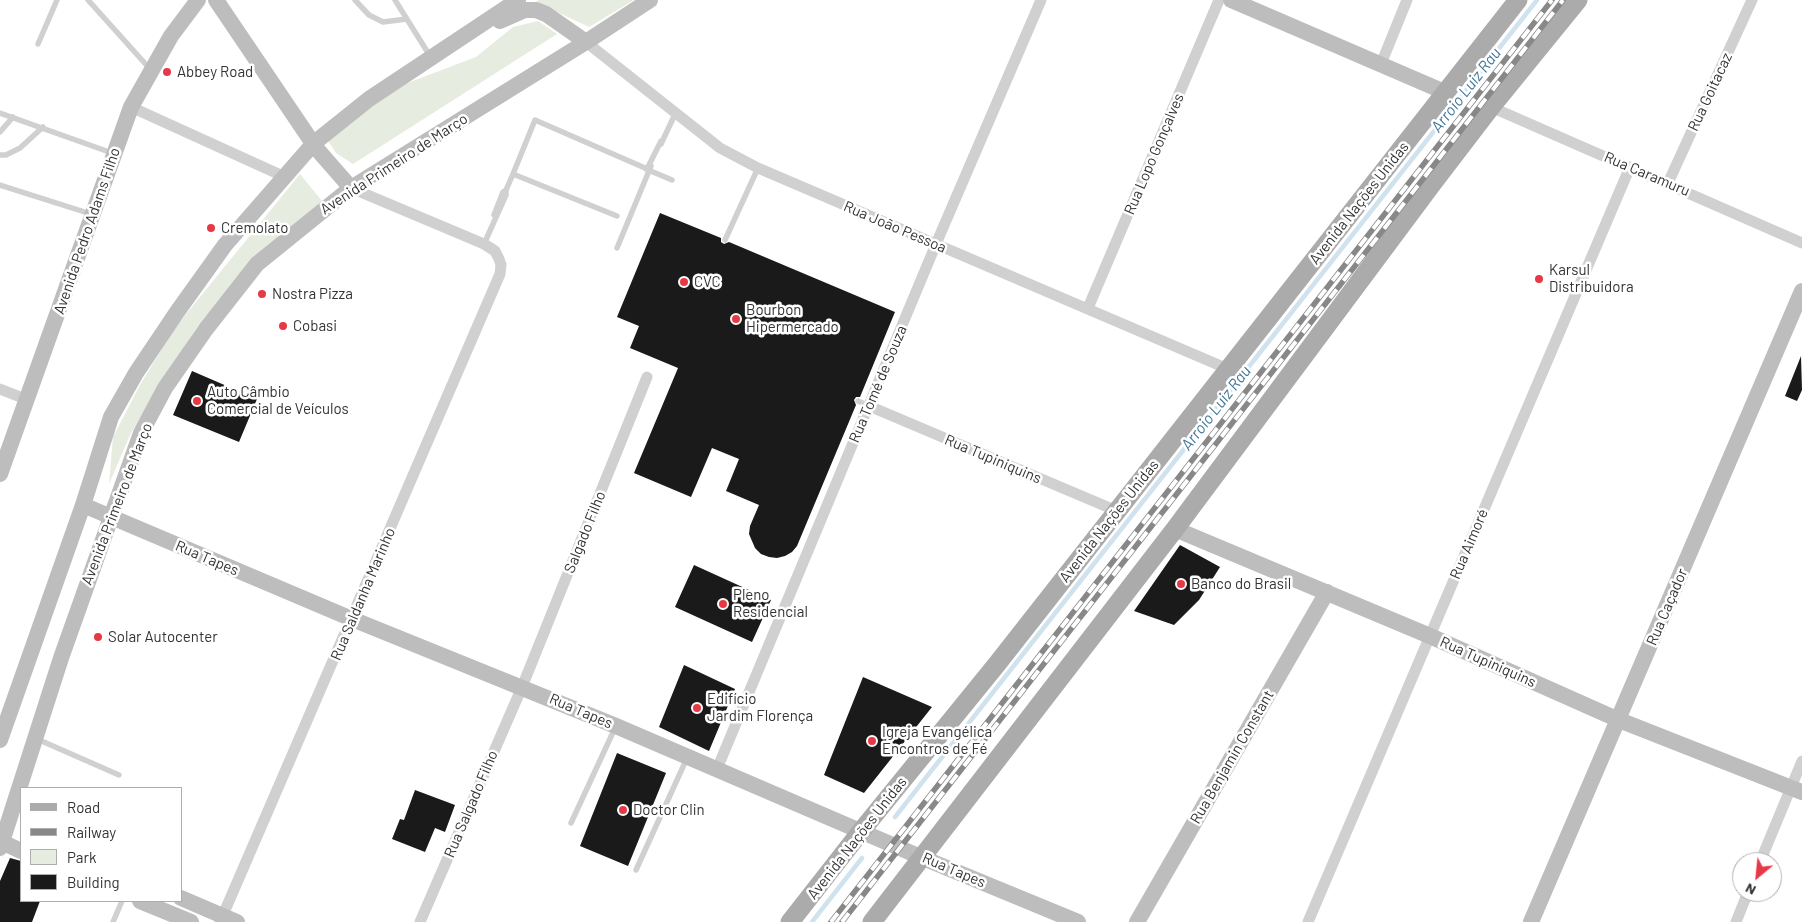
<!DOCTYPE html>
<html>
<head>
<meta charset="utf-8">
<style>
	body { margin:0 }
	#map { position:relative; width:1802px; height:922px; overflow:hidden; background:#fff; font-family:Barlow,sans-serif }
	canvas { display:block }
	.legend { position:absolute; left:20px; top:787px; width:162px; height:115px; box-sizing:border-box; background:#fff; border:1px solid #adadad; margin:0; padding:6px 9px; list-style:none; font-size:15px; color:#333 }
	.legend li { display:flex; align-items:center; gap:10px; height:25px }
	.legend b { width:25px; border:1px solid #adadad }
	.north { position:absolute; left:1732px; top:852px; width:50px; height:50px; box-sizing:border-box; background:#fff; border:1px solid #adadad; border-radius:50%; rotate:208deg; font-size:14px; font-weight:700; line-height:20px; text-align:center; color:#333 }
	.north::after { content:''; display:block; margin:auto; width:18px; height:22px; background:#e63946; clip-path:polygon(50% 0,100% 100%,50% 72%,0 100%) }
</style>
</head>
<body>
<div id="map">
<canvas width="1802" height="922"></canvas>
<ul class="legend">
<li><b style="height:6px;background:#ababab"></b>Road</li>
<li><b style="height:6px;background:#888"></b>Railway</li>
<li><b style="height:14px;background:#e6ecdf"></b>Park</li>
<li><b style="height:14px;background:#1a1a1a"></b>Building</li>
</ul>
<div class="north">N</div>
</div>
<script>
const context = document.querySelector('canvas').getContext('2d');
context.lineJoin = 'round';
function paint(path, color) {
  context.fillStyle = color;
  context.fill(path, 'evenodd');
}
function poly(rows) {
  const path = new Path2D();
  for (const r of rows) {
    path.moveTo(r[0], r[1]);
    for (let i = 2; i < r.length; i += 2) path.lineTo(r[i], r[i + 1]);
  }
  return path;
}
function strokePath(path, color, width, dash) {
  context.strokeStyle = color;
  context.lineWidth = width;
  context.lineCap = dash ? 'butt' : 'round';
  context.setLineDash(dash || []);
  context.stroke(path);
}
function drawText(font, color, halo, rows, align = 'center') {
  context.font = font + ' Barlow,sans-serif';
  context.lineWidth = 5;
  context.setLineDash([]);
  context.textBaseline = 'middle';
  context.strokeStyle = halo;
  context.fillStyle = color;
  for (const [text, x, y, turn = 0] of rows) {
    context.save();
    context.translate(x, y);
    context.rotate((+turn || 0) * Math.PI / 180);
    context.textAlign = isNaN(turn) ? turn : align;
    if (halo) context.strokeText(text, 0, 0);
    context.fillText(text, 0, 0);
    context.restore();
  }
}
paint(poly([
	[539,0,634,0,589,27,536,2],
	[538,21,557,34,353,164,336,153,327,139,397,87,476,57,513,27],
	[300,174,322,201,246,267,195,330,131,433,109,484,113,437,140,385,174,329]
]), '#e6ecdf');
strokePath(poly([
	[895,817,1537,0],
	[812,922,862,858]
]), '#cfe2ee', 4.5);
paint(poly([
	[660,213,721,238,721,242,724,244,729,242,895,312,860,397,856,397,854,400,856,405,797,546,792,552,785,556,777,558,769,557,761,554,755,548,749,534,750,526,759,505,726,491,739,459,712,448,691,497,634,473,678,368,630,348,639,326,617,317],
	[1801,356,1802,390,1797,401,1785,396],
	[192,371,257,399,239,442,173,415],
	[1180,545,1220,567,1199,600,1174,625,1134,611],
	[694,565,771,600,752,642,675,607],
	[684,665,735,689,709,751,659,727],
	[863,677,932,707,864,793,824,775],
	[617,753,666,773,628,866,580,846],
	[415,790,455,805,445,832,435,828,425,852,392,839,400,819,404,820],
	[10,858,21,861,21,901,40,901,32,922,0,922,0,881]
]), '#1a1a1a');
strokePath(poly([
	[88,0,150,69],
	[355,0,369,15,383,22,407,19],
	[395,0,430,56],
	[38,44,57,0],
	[0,113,112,153],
	[0,132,13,117],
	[661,144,676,112],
	[0,155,6,155,20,148,43,127],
	[646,169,672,180],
	[0,185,91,214],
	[494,215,503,192,506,190],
	[617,216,513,174,535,120,645,168,648,167,661,141],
	[725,240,758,168],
	[484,244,506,195,506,190,513,174],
	[617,248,651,166],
	[858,401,869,406],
	[37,739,119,775],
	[571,823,615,728],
	[636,870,687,758],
	[113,922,122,901]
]), '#d0d0d0', 5.5);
strokePath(poly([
	[586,42,720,148,758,168,1228,369],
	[1381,64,1407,0],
	[131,107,285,177],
	[1491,107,1802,243],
	[1668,183,1752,0],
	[1088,308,1219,0],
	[0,389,28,400],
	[869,406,1117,511],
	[717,769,936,244,1041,0],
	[1760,862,1802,761],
	[220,922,500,274,501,265,499,259,495,251,484,244,351,188],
	[420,922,522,687,647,377],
	[1308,922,1630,167],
	[1736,922,1748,892]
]), '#d0d0d0', 11);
strokePath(poly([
	[216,0,316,148,351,188],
	[1231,0,1447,93],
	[500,21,525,10,536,10,546,14,586,42],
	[0,474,131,107,171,36,198,0],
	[83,505,352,619,616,726,923,858,1078,922],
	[1175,529,1430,636,1619,720,1802,792],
	[0,740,83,505,111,417,136,373,177,312,225,245,314,143,369,99,518,0],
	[2,842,21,851],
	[0,848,61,658,141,433,165,388,206,329,257,264,351,188,586,42,650,0],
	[181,898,237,922],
	[140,901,191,922],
	[1137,922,1327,592],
	[1531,922,1802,291]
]), '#bdbdbd', 16);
strokePath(poly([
	[790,922,862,830,997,664,1518,0],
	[872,922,1175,529,1432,184,1491,107,1578,0]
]), '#ababab', 19);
const rail = poly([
	[831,922,1552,0],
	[842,922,1563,0]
]);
strokePath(rail, '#888', 5.5);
strokePath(rail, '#fff', 4, [11]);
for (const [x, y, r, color] of [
	[167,72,5,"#e63946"],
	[211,228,5,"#e63946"],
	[1539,279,5,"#e63946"],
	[684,282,5,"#e63946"],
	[262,294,5,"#e63946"],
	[736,319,5,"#e63946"],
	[283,326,5,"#e63946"],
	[197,401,5,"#e63946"],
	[1181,584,5,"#e63946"],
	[723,604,5,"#e63946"],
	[98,637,5,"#e63946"],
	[697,708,5,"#e63946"],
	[872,741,5,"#e63946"],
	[623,810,5,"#e63946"]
]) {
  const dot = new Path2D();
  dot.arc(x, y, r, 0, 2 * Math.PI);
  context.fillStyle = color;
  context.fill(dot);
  strokePath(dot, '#fff', 2);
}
drawText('15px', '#333', '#fff', [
	["Abbey Road",177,72],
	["Cremolato",221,228],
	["Karsul",1549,270],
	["Distribuidora",1549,287],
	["CVC",694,282],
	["Nostra Pizza",272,294],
	["Bourbon",746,310],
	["Hipermercado",746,327],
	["Cobasi",293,326],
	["Auto Câmbio",207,392],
	["Comercial de Veículos",207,409],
	["Banco do Brasil",1191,584],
	["Pleno",733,595],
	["Residencial",733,612],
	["Solar Autocenter",108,637],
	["Edifício",707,699],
	["Jardim Florença",707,716],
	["Igreja Evangélica",882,732],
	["Encontros de Fé",882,749],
	["Doctor Clin",633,810]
], 'left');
drawText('15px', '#333', '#fff', [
	["Rua Goitacaz",1710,92,-65],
	["Rua Lopo Gonçalves",1154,154,-67],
	["Avenida Primeiro de Março",394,164,-33],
	["Rua Caramuru",1647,174,23],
	["Avenida Nações Unidas",1359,203,-52],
	["Rua João Pessoa",895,227,23],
	["Avenida Pedro Adams Filho",87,231,-71],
	["Rua Tomé de Souza",878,384,-67],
	["Rua Tupiniquins",993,459,23],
	["Avenida Primeiro de Março",117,504,-69],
	["Avenida Nações Unidas",1109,521,-52],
	["Salgado Filho",585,532,-68],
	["Rua Aimoré",1469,544,-67],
	["Rua Tapes",207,558,23],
	["Rua Saldanha Marinho",363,594,-67],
	["Rua Caçador",1667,607,-67],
	["Rua Tupiniquins",1488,662,24],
	["Rua Tapes",581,711,23],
	["Rua Benjamin Constant",1232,757,-60],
	["Rua Salgado Filho",471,804,-67],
	["Avenida Nações Unidas",857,838,-52],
	["Rua Tapes",954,870,23]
]);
drawText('italic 16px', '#3f7597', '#fff', [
	["Arroio Luiz Rau",1466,90,-52],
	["Arroio Luiz Rau",1216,408,-52]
]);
</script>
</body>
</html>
